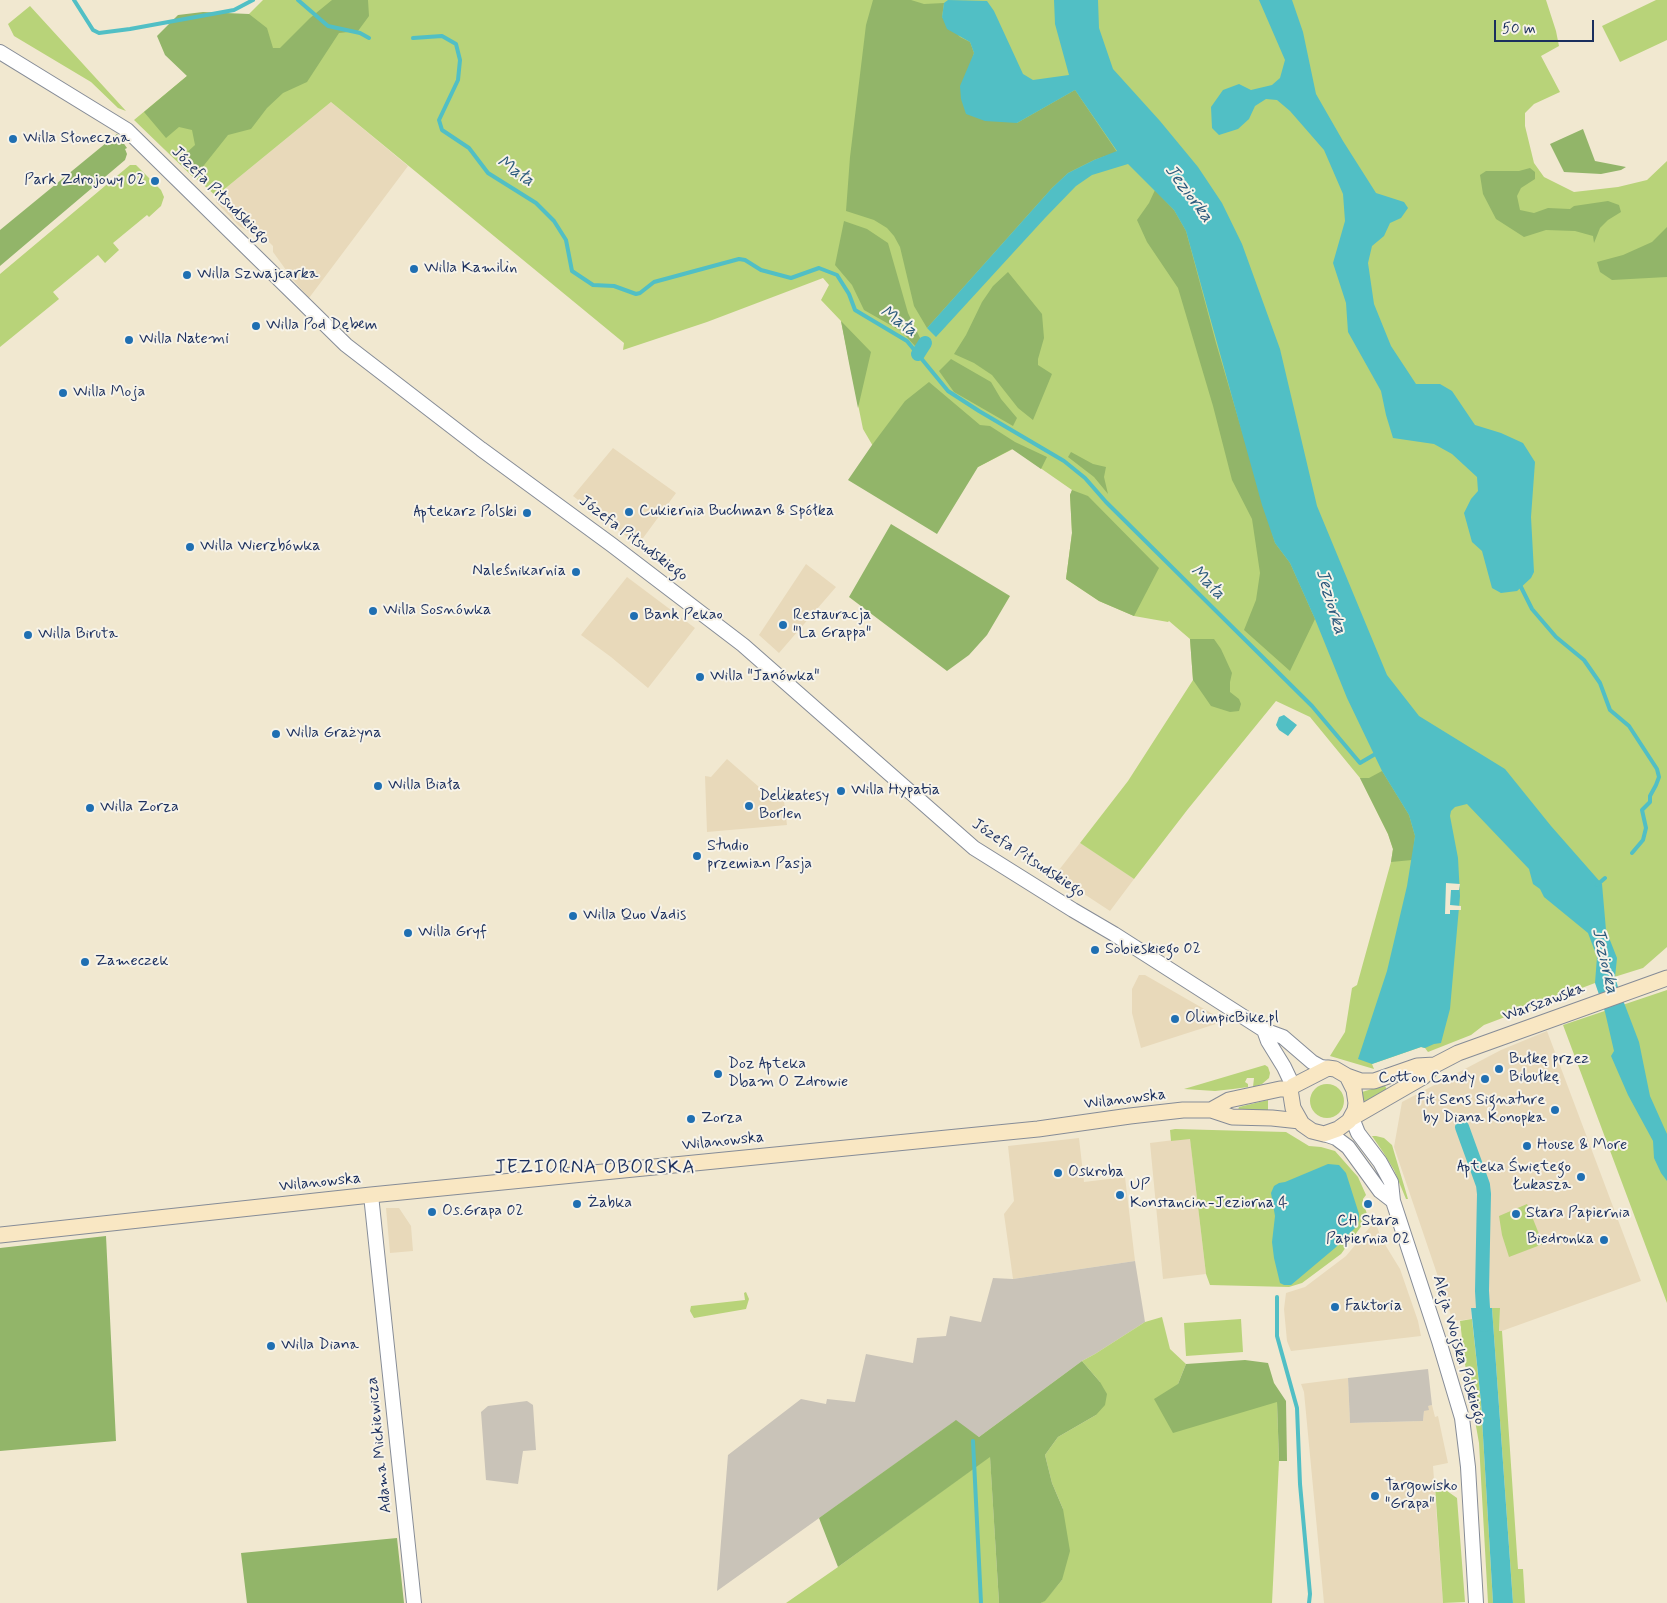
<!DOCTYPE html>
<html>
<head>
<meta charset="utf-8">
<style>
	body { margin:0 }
	#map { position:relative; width:1667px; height:1603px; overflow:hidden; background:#f1e8d0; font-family:Mynerve,sans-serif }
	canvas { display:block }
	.scale { position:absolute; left:1494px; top:20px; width:100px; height:22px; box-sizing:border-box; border:2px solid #1b2f5e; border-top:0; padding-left:6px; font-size:15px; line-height:18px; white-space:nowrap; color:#1b2f5e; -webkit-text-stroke:4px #f7f3e8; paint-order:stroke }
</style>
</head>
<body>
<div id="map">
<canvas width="1667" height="1603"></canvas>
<div class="scale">50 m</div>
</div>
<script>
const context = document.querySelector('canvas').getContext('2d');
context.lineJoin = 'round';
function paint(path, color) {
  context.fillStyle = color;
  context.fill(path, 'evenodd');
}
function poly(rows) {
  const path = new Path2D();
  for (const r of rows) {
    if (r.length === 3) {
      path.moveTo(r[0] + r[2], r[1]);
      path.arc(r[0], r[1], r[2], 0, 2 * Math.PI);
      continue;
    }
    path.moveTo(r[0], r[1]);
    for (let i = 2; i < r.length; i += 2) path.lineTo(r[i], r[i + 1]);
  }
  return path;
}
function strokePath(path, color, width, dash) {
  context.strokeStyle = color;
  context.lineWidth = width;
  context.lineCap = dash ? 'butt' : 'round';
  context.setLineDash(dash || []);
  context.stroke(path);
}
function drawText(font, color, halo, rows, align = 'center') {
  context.font = font + ' Mynerve,sans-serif';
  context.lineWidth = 4;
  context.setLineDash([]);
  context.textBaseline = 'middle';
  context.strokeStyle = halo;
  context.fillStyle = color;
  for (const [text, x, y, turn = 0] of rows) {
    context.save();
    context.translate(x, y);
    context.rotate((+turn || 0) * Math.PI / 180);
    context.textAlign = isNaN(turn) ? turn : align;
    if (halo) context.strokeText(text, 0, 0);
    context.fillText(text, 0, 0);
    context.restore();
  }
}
paint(poly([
	[331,102,408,166,309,298,294,281,273,252,273,246,263,236,257,236,239,226,216,202,216,196],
	[613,448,676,493,638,545,573,496],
	[806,564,836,587,779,653,759,635],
	[627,577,695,628,648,688,611,657,581,635],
	[727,759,767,794,777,800,784,801,787,825,707,832,705,776,711,777],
	[1080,843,1134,879,1110,911,1055,875],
	[1139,975,1145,975,1225,1021,1141,1048,1132,1013,1132,989],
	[1547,1031,1641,1281,1499,1332,1500,1308,1471,1308,1472,1319,1453,1321,1394,1147,1402,1102,1501,1050],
	[1079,1138,1084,1182,1125,1177,1135,1261,1013,1279,1004,1214,1014,1201,1008,1146],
	[1190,1138,1206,1274,1163,1279,1150,1143],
	[386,1208,399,1208,411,1226,413,1251,390,1253],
	[1375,1221,1381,1238,1400,1269,1418,1321,1421,1336,1291,1351,1287,1341,1284,1309,1286,1293,1305,1287,1346,1256],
	[1348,1378,1350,1423,1423,1421,1424,1411,1428,1406,1432,1405,1435,1417,1438,1416,1448,1463,1433,1466,1443,1603,1324,1603,1304,1392,1301,1384]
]), '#e8d9ba');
paint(poly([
	[1135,1261,1145,1322,1095,1354,1082,1361,979,1437,955,1421,717,1591,728,1455,801,1399,826,1404,827,1399,855,1402,866,1354,913,1363,917,1338,946,1336,950,1316,981,1322,993,1278,1013,1279],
	[1428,1369,1432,1405,1428,1406,1429,1410,1424,1411,1423,1421,1350,1423,1348,1378],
	[527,1401,533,1405,536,1450,523,1451,518,1484,486,1480,481,1412,488,1406]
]), '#c9c3b8');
paint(poly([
	[263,0,1546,0,1556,31,1559,46,1541,56,1560,92,1534,104,1525,113,1525,126,1534,163,1544,177,1574,192,1618,187,1647,180,1667,161,1667,947,1643,968,1595,983,1484,1025,1471,1035,1428,1052,1425,1048,1421,1047,1372,1064,1374,1069,1330,1056,1345,1032,1352,988,1357,985,1391,862,1393,849,1388,834,1360,778,1310,717,1276,701,1188,809,1134,879,1080,843,1128,781,1193,680,1190,639,1169,621,1168,622,1134,616,1099,601,1066,579,1072,533,1070,495,1072,490,1013,449,978,467,877,453,863,429,841,321,821,300,829,285,823,278,707,322,623,350,624,343,331,102,216,196,198,180,194,178,134,120,187,76],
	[1656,0,1667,0,1667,40,1620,62,1602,26],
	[30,6,126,111,118,108,91,82,14,36,8,24],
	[130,165,136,165,161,190,164,197,161,206,149,217,147,215,113,243,119,250,105,263,98,255,53,292,59,299,0,347,0,274],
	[1667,990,1667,1303,1563,1025],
	[1265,1065,1268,1067,1270,1073,1269,1078,1262,1084,1253,1087,1254,1078,1247,1078,1245,1082,1248,1084,1248,1087,1233,1089,1215,1091,1184,1089],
	[1327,1101,17],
	[1385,1085,1387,1091,1363,1104,1362,1092],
	[1268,1100,1268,1111,1238,1110,1239,1107],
	[1175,1129,1286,1132,1309,1146,1321,1147,1335,1151,1358,1177,1366,1195,1363,1199,1363,1202,1368,1217,1341,1254,1302,1283,1289,1287,1210,1285,1206,1274,1190,1139,1171,1141,1170,1130],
	[1372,1136,1376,1136,1384,1138,1392,1145,1408,1199,1406,1199,1394,1170,1383,1152],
	[1527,1204,1543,1244,1509,1257,1502,1235,1499,1216],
	[746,1292,749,1299,746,1309,694,1318,690,1311,691,1306,745,1300,744,1293],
	[1492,1308,1500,1308,1499,1331,1502,1331,1518,1569,1523,1569,1525,1603,1513,1603],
	[1162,1317,1170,1349,1186,1364,1178,1384,1277,1402,1279,1461,1272,1603,1041,1603,1045,1600,1062,1580,1063,1509,1052,1483,1045,1455,1058,1437,1096,1415,1100,1382,1082,1361,1095,1354,1145,1322],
	[1241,1319,1243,1352,1186,1356,1184,1323],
	[1472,1319,1481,1402,1493,1603,1488,1603,1479,1443,1465,1364,1460,1321],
	[990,1456,999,1603,786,1603,838,1567],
	[1435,1486,1440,1486,1457,1498,1465,1602,1443,1603]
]), '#b8d379');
paint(poly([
	[332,0,368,0,369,16,358,31,339,33,307,82,283,93,267,108,251,129,228,135,201,169,187,167,184,155,195,145,192,130,179,127,166,138,144,112,187,76,165,55,157,36,178,15,203,12,249,14,267,28,273,48,280,48,310,18],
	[873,0,911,0,924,4,944,3,942,17,960,37,970,42,974,53,971,62,1017,123,1075,90,1117,152,1094,160,1068,173,1052,188,927,328,914,306,900,247,894,236,887,228,874,220,846,211,850,157,866,25],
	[1583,129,1595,161,1626,167,1621,170,1601,174,1564,172,1550,144],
	[117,134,127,148,125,149,127,154,125,160,0,266,0,230],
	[1530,168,1535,172,1535,179,1521,188,1517,196,1520,210,1534,213,1548,208,1570,209,1574,206,1608,201,1619,205,1621,212,1608,220,1600,228,1594,243,1593,236,1575,231,1546,230,1524,237,1496,219,1483,194,1480,175,1486,171,1519,171],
	[1155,190,1174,210,1186,231,1216,343,1275,543,1290,563,1315,619,1290,671,1244,630,1256,600,1260,573,1252,519,1232,480,1213,406,1178,288,1147,242,1137,220,1149,203],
	[844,221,867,229,888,243,908,313,921,340,915,346,901,331,864,310,852,285,835,265],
	[1667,227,1667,277,1612,280,1600,272,1597,262,1623,255,1652,242],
	[1008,272,1042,314,1044,338,1038,359,1038,365,1052,374,1033,420,1018,408,992,375,974,363,954,354,966,335,982,302,993,286],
	[841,321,871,352,858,408,849,363],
	[951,359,991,382,1001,399,1017,418,1013,426,954,392,939,371],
	[929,382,980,425,990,426,1015,442,1047,457,1041,469,1012,449,978,467,937,534,848,480,872,445,905,401],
	[1071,452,1093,464,1106,467,1104,477,1108,494,1094,477,1068,457],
	[1072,490,1088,496,1159,568,1134,616,1099,601,1066,579,1072,533,1070,495],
	[891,524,1010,596,987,635,969,655,947,671,849,597],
	[1190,639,1214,639,1221,649,1232,673,1230,682,1230,692,1239,699,1241,704,1239,711,1230,712,1211,706,1193,680],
	[1382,771,1409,815,1415,836,1412,860,1391,862,1393,849,1388,834,1360,778,1369,778],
	[106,1236,116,1441,0,1451,0,1248],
	[1245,1360,1268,1363,1274,1383,1286,1401,1287,1461,1279,1461,1277,1402,1173,1433,1154,1399,1178,1384,1186,1364],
	[1082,1361,1100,1382,1107,1394,1105,1405,1096,1415,1058,1437,1045,1455,1052,1483,1063,1509,1070,1551,1062,1580,1045,1601,1041,1603,999,1603,990,1457,838,1567,819,1518,956,1420,979,1437],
	[397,1538,404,1603,247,1603,241,1553]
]), '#92b569');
paint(poly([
	[948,0,987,1,994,11,1023,74,1033,80,1069,75,1055,24,1054,0,1098,0,1099,28,1113,69,1160,121,1198,167,1222,203,1242,244,1280,349,1317,506,1387,675,1419,716,1505,769,1551,826,1602,884,1606,930,1617,958,1615,977,1618,987,1639,1042,1650,1096,1667,1134,1667,1181,1661,1173,1654,1158,1653,1141,1628,1095,1611,1056,1614,1051,1605,1012,1595,983,1597,957,1588,933,1544,897,1540,889,1533,884,1529,869,1467,804,1455,807,1451,811,1450,816,1458,858,1460,896,1450,1009,1441,1043,1434,1044,1425,1048,1421,1047,1372,1064,1358,1059,1387,971,1407,886,1415,836,1409,815,1382,771,1347,698,1315,619,1290,563,1275,543,1262,505,1186,231,1174,210,1128,164,1092,175,1076,186,1045,218,936,337,927,328,1052,188,1068,173,1094,160,1117,151,1075,90,1017,123,985,121,966,114,961,99,960,86,974,53,970,42,947,29,942,17,944,3],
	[1259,0,1292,0,1303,32,1316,94,1343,141,1376,193,1404,202,1408,208,1401,218,1390,223,1384,236,1372,246,1368,263,1374,304,1391,346,1416,384,1440,384,1452,391,1475,425,1501,433,1523,443,1535,462,1531,517,1534,572,1531,578,1517,591,1501,593,1492,588,1482,551,1472,542,1464,513,1471,499,1478,491,1477,477,1452,454,1434,444,1393,438,1386,415,1381,391,1348,332,1346,303,1333,263,1345,221,1343,194,1324,150,1290,111,1277,100,1266,99,1255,106,1249,119,1238,129,1219,135,1212,128,1211,107,1223,90,1239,84,1251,90,1272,85,1280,78,1285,60],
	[1284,715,1297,725,1288,736,1279,730,1276,725,1279,717],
	[1328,1164,1339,1165,1346,1173,1359,1214,1359,1220,1356,1227,1335,1248,1291,1285,1284,1285,1280,1283,1274,1258,1272,1242,1275,1216,1271,1193,1274,1186,1279,1183,1285,1182],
	[1471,1308,1492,1308,1513,1603,1493,1603,1481,1402]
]), '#51bfc5');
paint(poly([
	[1446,883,1460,884,1459,890,1451,890,1450,905,1461,906,1461,910,1450,910,1450,914,1445,914]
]), '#f1e8d0');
strokePath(poly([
	[74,0,93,30,99,33,130,29,234,10,253,0],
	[298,0,328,26,360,33,369,38],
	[413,38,442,36,456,44,460,60,458,80,439,120,442,130,469,148,488,173,536,203,554,221,566,240,572,271,593,285,614,286,636,294,640,293,654,282,739,259,745,260,761,270,791,278,819,268,837,275,849,294,855,310,907,341,948,391,979,411,1064,461,1085,478,1106,502,1312,706,1360,763,1377,753],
	[1519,583,1532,609,1556,637,1584,660,1600,683,1610,710,1629,726,1657,769,1659,777,1656,785,1650,796,1650,802,1642,810,1646,828,1643,840,1632,853],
	[1597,885,1605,878],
	[1277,1297,1277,1336,1297,1408,1300,1484,1310,1594,1309,1603],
	[973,1441,981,1603]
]), '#51bfc5', 4);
strokePath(poly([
	[918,354,925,343],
	[1462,1127,1483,1185,1484,1194,1482,1291,1484,1325]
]), '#51bfc5', 14);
const tertiary = poly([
	[0,52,127,130,346,345,481,449,612,545,743,645,974,848,1073,910,1114,934,1264,1030,1283,1037,1312,1062,1321,1067,1328,1068],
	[1264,1030,1268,1041,1284,1067,1293,1086],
	[1352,1118,1358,1133,1380,1162,1391,1182,1393,1201,1439,1341,1462,1418,1468,1467,1476,1603],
	[1324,1134,1336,1138,1348,1147,1380,1191,1393,1201],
	[371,1195,414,1603]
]);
const secondary = poly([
	[1328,1068,1335,1069,1347,1076,1354,1090,1356,1103,1355,1110,1349,1121,1338,1129,1324,1134,1312,1131,1302,1124,1293,1108,1290,1089,1293,1086,1328,1068],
	[1347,1076,1361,1081,1374,1081,1417,1066,1435,1065],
	[1211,1110,1229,1100,1280,1089,1290,1089],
	[1352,1118,1423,1077,1435,1065,1458,1053,1667,978],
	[0,1235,371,1195,1038,1129,1130,1116,1183,1110,1211,1110,1232,1117,1272,1118,1300,1121]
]);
strokePath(tertiary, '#868c97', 16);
strokePath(secondary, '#868c97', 17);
strokePath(tertiary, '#fff', 14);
strokePath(secondary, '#f9e7c3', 15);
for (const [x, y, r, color] of [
	[13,139,5,"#1f6fb2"],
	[155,181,5,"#1f6fb2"],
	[414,269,5,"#1f6fb2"],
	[187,275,5,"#1f6fb2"],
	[256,326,5,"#1f6fb2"],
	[129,340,5,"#1f6fb2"],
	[63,393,5,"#1f6fb2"],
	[629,512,5,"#1f6fb2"],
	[527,513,5,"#1f6fb2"],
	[190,547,5,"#1f6fb2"],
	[576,572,5,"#1f6fb2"],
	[373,611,5,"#1f6fb2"],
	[634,616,5,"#1f6fb2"],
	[783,625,5,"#1f6fb2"],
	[28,635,5,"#1f6fb2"],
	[700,677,5,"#1f6fb2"],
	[276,734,5,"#1f6fb2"],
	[378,786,5,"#1f6fb2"],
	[841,791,5,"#1f6fb2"],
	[749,806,5,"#1f6fb2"],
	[90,808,5,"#1f6fb2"],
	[697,856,5,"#1f6fb2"],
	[573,916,5,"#1f6fb2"],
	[408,933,5,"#1f6fb2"],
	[1095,950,5,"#1f6fb2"],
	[85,962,5,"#1f6fb2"],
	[1175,1019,5,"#1f6fb2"],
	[1499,1069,5,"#1f6fb2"],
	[718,1074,5,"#1f6fb2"],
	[1485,1079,5,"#1f6fb2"],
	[1555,1110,5,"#1f6fb2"],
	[691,1119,5,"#1f6fb2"],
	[1527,1146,5,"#1f6fb2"],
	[1058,1173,5,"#1f6fb2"],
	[1581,1177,5,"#1f6fb2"],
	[1120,1195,5,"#1f6fb2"],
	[577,1204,5,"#1f6fb2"],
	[1368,1204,5,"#1f6fb2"],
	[432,1212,5,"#1f6fb2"],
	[1516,1214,5,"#1f6fb2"],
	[1604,1240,5,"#1f6fb2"],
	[1335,1307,5,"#1f6fb2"],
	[271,1346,5,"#1f6fb2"],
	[1375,1496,5,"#1f6fb2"]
]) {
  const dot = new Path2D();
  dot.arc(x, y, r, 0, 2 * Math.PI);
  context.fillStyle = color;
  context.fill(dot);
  strokePath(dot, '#f7f3e8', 2);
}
drawText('16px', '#1b2f5e', '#f7f3e8', [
	["Willa Słoneczna",23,139],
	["Park Zdrojowy 02",145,181,"right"],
	["Willa Kamilin",424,269],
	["Willa Szwajcarka",197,275],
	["Willa Pod Dębem",266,326],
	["Willa Natemi",139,340],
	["Willa Moja",73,393],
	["Cukiernia Buchman & Spółka",639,512],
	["Aptekarz Polski",517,513,"right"],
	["Willa Wierzbówka",200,547],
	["Naleśnikarnia",566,572,"right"],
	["Willa Sosnówka",383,611],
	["Bank Pekao",644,616],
	["Restauracja",793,616],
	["\"La Grappa\"",793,634],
	["Willa Biruta",38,635],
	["Willa \"Janówka\"",710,677],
	["Willa Grażyna",286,734],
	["Willa Biała",388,786],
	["Willa Hypatia",851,791],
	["Delikatesy",759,797],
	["Borlen",759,815],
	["Willa Zorza",100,808],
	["Studio",707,847],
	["przemian Pasja",707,865],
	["Willa Quo Vadis",583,916],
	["Willa Gryf",418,933],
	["Sobieskiego 02",1105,950],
	["Zameczek",95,962],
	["OlimpicBike.pl",1185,1019],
	["Bułkę przez",1509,1060],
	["Bibułkę",1509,1078],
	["Doz Apteka",728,1065],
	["Dbam O Zdrowie",728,1083],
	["Cotton Candy",1475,1079,"right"],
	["Fit Sens Signature",1545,1101,"right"],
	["by Diana Konopka",1545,1119,"right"],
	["Zorza",701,1119],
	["House & More",1537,1146],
	["Apteka Świętego",1571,1168,"right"],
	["Łukasza",1571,1186,"right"],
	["Oskroba",1068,1173],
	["UP",1130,1186],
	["Konstancin-Jeziorna 4",1130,1204],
	["Żabka",587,1204],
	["Os.Grapa 02",442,1212],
	["Stara Papiernia",1526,1214],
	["CH Stara",1368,1222,"center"],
	["Papiernia 02",1368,1240,"center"],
	["Biedronka",1594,1240,"right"],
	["Faktoria",1345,1307],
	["Willa Diana",281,1346],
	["Targowisko",1385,1487],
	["\"Grapa\"",1385,1505]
], 'left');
drawText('16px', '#1b2f5e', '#f7f3e8', [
	["Józefa Piłsudskiego",220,196,45],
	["Józefa Piłsudskiego",633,539,37],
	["Józefa Piłsudskiego",1028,859,33],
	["Warszawska",1544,1003,-20],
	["Wilanowska",1125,1100,-7],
	["Wilanowska",723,1142,-6],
	["Wilanowska",320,1183,-6],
	["Aleja Wojska Polskiego",1458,1350,74],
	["Adama Mickiewicza",380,1445,-96]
]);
drawText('italic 18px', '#2b5a7d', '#f7f3e8', [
	["Mała",515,172,34],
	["Jeziorka",1188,194,53],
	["Mała",898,322,35],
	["Mała",1207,583,45],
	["Jeziorka",1330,602,73],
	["Jeziorka",1604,961,77]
]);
context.letterSpacing = '1px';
drawText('19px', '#1b2f5e', '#f7f3e8', [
	["JEZIORNA OBORSKA",595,1169]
]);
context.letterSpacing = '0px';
</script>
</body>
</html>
